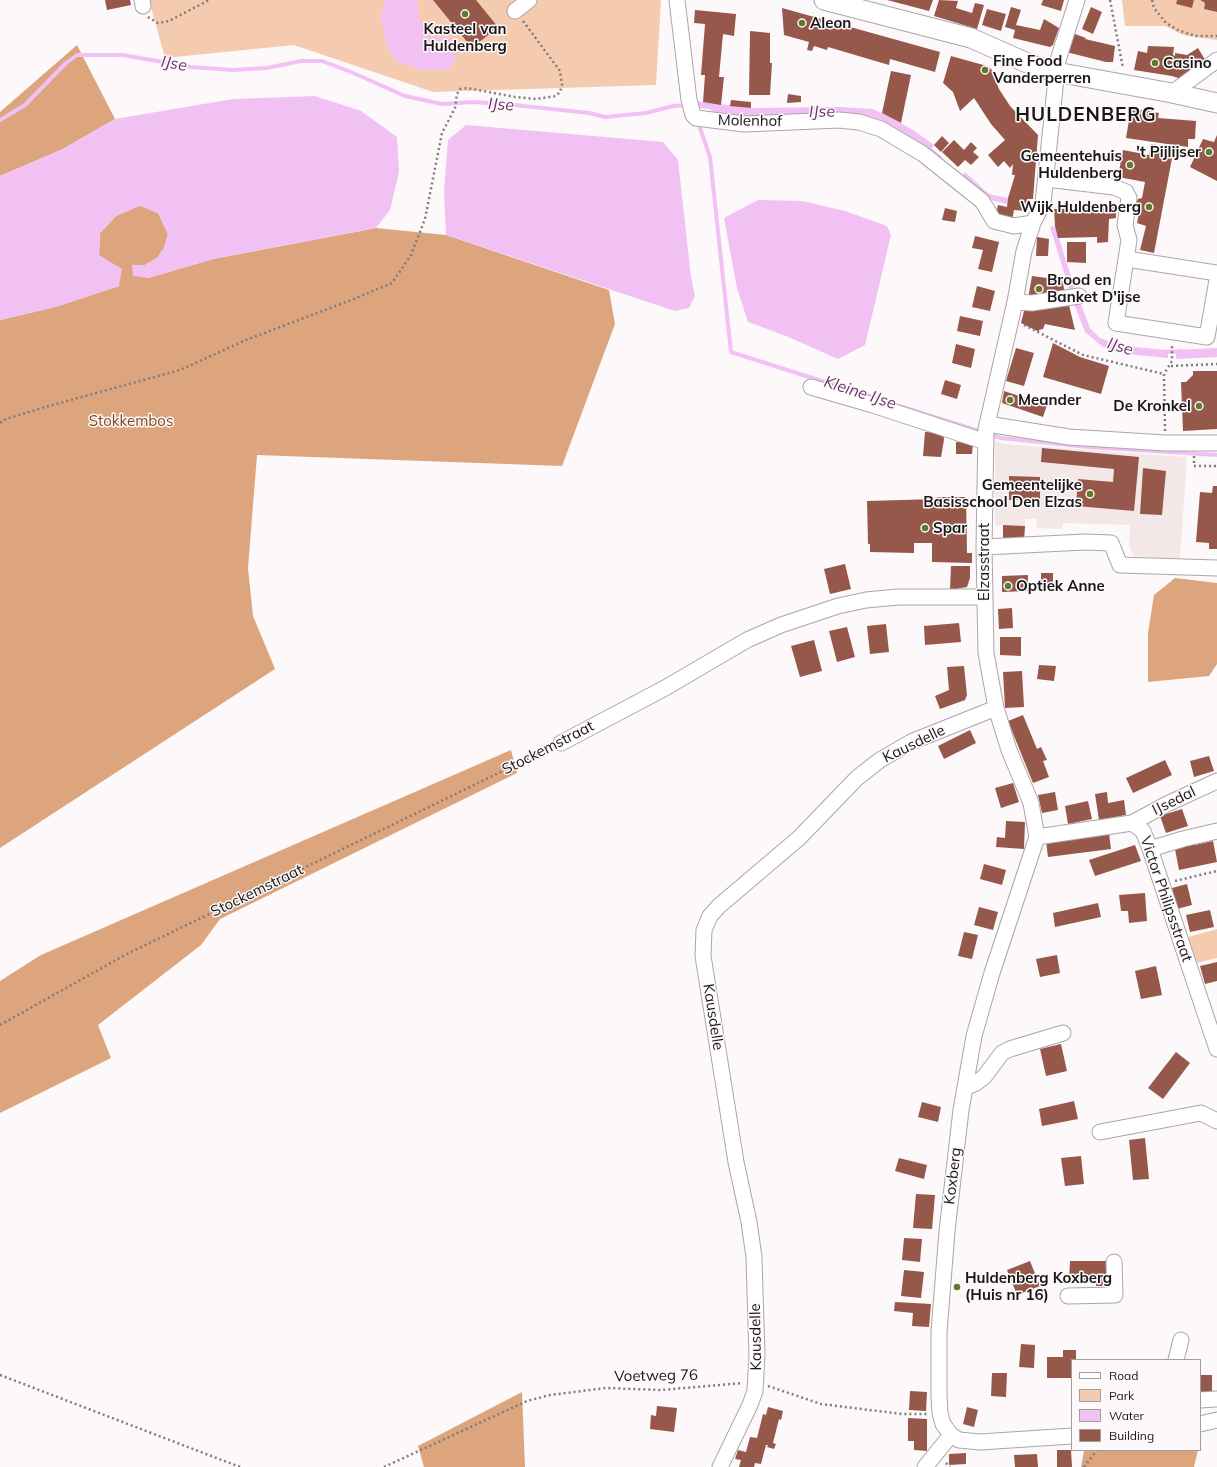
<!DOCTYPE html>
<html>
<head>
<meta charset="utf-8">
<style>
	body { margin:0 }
	#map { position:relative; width:1217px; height:1467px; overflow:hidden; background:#fdf8f9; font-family:Mulish,sans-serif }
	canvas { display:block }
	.legend { position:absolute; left:1071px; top:1359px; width:130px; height:92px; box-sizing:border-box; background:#fdf8f9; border:1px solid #a19e9f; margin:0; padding:5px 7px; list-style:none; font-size:12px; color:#181717 }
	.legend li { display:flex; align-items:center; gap:8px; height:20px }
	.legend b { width:20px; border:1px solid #a19e9f }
</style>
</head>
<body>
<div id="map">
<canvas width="1217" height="1467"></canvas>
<ul class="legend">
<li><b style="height:5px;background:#fff"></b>Road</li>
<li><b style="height:11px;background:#f4cbaf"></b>Park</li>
<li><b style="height:11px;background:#f1c1f4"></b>Water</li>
<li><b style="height:11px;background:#96584a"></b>Building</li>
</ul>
</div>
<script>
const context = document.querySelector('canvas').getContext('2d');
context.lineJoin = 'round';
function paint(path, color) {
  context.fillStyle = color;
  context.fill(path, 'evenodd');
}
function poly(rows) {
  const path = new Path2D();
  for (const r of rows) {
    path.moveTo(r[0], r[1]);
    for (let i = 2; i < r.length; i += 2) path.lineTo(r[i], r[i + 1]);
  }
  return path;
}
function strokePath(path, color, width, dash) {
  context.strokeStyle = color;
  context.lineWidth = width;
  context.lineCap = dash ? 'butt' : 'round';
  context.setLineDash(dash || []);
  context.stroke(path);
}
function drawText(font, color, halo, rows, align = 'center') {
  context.font = font + ' Mulish,sans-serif';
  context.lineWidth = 3;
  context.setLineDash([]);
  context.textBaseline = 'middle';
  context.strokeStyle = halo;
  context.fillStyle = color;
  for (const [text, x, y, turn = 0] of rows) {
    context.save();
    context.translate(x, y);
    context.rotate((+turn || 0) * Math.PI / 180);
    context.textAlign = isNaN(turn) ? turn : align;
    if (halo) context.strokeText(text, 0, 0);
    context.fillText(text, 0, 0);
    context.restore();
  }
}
paint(poly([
	[995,441,1004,444,1187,457,1180,559,1134,556,1129,547,1130,525,1063,523,1062,529,1037,528,1036,519,1025,519,1025,526,995,525]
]), '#f4e7e8');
paint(poly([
	[149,0,661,0,656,85,433,92,294,45,165,58],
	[1122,0,1177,0,1176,4,1192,8,1194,0,1200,0,1205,3,1204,9,1217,12,1217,40,1183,35,1165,26,1125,26],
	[1217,929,1217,958,1197,963,1188,937]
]), '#f4cbaf');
paint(poly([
	[77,45,115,119,61,150,0,176,0,112],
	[140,205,158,213,168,234,164,248,157,258,145,265,148,278,213,259,376,228,446,235,609,290,615,324,562,466,257,455,248,568,253,616,275,669,0,848,0,320,55,307,119,286,99,255,100,233,116,216],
	[1175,578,1217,583,1217,664,1209,676,1148,682,1148,633,1154,595],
	[511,750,517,773,220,919,201,945,98,1025,111,1058,0,1113,0,981,41,955],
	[522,1392,525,1467,424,1467,418,1446],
	[1198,1450,1194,1467,1081,1467,1084,1451]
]), '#dda57d');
paint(poly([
	[385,0,417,0,419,18,429,37,447,37,453,43,456,58,448,70,422,70,395,61,386,44,381,17],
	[315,96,361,111,397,137,399,172,390,210,376,228,213,259,148,278,133,276,132,265,145,265,157,258,164,248,168,234,158,213,140,206,116,216,100,233,99,255,122,269,119,286,55,307,0,320,0,176,61,150,115,119,233,99],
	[696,101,751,108,840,107,872,109,882,113,913,130,934,145,929,152,906,136,776,116,746,116,715,113,709,109,699,108],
	[466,125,663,142,678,160,691,277,695,296,689,308,675,311,446,235,444,192,448,140],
	[965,172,989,194,1008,198,1007,204,994,201,981,195,960,178],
	[758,200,802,201,845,211,887,226,891,235,865,345,838,359,786,336,748,322,737,288,724,218],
	[1055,226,1076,292,1071,295,1050,227],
	[1079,299,1090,328,1100,338,1122,346,1168,350,1168,358,1125,354,1103,347,1085,332,1073,301],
	[1217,348,1217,357,1176,359,1176,350]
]), '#f1c1f4');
strokePath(poly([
	[0,120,25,105,65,64,77,55,123,55,191,67,233,70,267,68,301,61,322,61,351,72,405,96,442,104,474,102,514,105,589,113,605,117,646,113,673,106,687,105],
	[699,125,710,157,731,352,875,398],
	[927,147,940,158],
	[1164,352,1181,351],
	[887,402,982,432],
	[988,434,1001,438,1088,447,1217,455]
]), '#f1c1f4', 4);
paint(poly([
	[105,0,130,0,131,5,107,10],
	[433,0,476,0,498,27,472,48],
	[887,0,933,0,929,11],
	[939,0,958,1,956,8,972,13,975,3,984,5,977,29,934,16],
	[1043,0,1064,0,1061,11,1041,5],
	[1177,0,1194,0,1192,8,1176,4],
	[1200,0,1217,0,1217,12,1204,9,1205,3],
	[1011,7,1021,10,1016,25,1040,30,1044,19,1059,28,1053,45,1050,47,1013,38,1015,30,1005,27],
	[1091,7,1102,12,1093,34,1082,29],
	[782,8,940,52,935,72,890,59,889,65,828,47,827,50,814,46,812,51,807,50,809,42,784,35],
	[987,9,1006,14,1001,31,982,25],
	[695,10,736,14,734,36,723,34,719,77,724,77,721,105,703,102,705,75,701,75,705,24,694,23],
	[750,31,770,33,770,63,772,63,770,95,749,95],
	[1075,34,1086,38,1085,39,1115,46,1113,62,1106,62,1066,52],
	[1148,46,1174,47,1173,55,1175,56,1175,53,1187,55,1198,48,1207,63,1181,79,1172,76,1134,70,1138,51,1147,53],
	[951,56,987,66,992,70,999,89,1010,106,1038,135,1033,199,1027,199,1027,211,1014,210,1012,221,995,217,998,205,1007,207,1008,198,1015,175,1012,175,1013,164,1010,168,1004,161,998,167,988,155,1005,140,991,124,974,98,960,111,953,92,943,83],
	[891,71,911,75,901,123,882,113],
	[788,94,801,96,801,102,787,103],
	[731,100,751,102,751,108,730,106],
	[1131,108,1159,113,1158,118,1196,121,1195,139,1188,139,1188,147,1126,138],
	[1217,135,1217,181,1190,167,1203,139,1214,142],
	[942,136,949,143,941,152,934,145],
	[954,140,964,150,971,142,977,148,973,152,979,157,971,165,965,160,958,167,942,152],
	[1151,144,1174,148,1154,253,1140,250,1146,226,1137,223,1140,207,1136,205,1138,199,1142,198,1145,182,1118,177,1123,150,1149,155],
	[1116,207,1116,218,1109,219,1108,242,1097,243,1097,237,1058,238,1055,226,1054,209],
	[945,208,957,211,955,222,942,220],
	[975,236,999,242,992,272,978,269,983,250,972,248],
	[1037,237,1049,239,1048,256,1036,256],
	[1067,242,1086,242,1086,263,1067,262],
	[1032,276,1062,280,1066,296,1028,299],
	[977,286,995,291,990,311,972,307],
	[1054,302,1069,305,1075,330,1045,324,1043,329,1039,330,1039,332,1021,323,1025,307],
	[960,316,983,321,980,336,957,331],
	[1053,343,1080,357,1109,366,1101,394,1043,377],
	[956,344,975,349,971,368,952,363],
	[1016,348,1034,353,1024,386,1006,381],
	[1193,371,1217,371,1217,429,1183,431,1181,382,1186,382,1193,375],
	[945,380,961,385,957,399,941,394],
	[1004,391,1047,405,1043,417,1002,403],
	[925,432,943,433,944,440,941,457,923,456],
	[956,442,973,443,972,454,956,454],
	[1042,448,1139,457,1134,511,1076,506,1078,479,1113,482,1114,469,1041,462],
	[1143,468,1166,471,1162,515,1140,514],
	[1009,476,1040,477,1040,500,1009,500],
	[1213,486,1217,486,1217,549,1209,549,1209,543,1196,542,1200,492,1212,493],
	[937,497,966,497,967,553,972,553,972,563,932,562,932,543,914,543,914,553,870,552,870,544,868,544,867,501,937,499],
	[1003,525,1025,526,1024,542,1003,541],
	[845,564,851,589,830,594,824,569],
	[951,566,970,566,970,578,967,587,950,590],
	[1041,573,1053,573,1053,589,1041,590],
	[1028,575,1028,591,1002,592,1002,576],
	[1012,608,1013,628,999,629,998,609],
	[959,623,961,642,925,645,924,626],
	[886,624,889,652,870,654,867,626],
	[847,627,855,657,837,662,829,631],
	[1000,637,1021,637,1021,656,1000,655],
	[814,640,822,671,800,677,791,646],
	[1039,665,1056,666,1054,681,1037,679],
	[964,666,967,695,965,700,940,709,935,696,949,690,947,667],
	[1022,671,1024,707,1005,708,1003,672],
	[1023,715,1037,749,1041,747,1047,760,1043,761,1049,777,1033,783,1008,721],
	[970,730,976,743,944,759,938,746],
	[1209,756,1214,771,1194,777,1190,761],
	[1165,760,1172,775,1133,793,1126,778],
	[1013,783,1019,802,1001,808,995,788],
	[1055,792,1058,810,1042,813,1038,795],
	[1107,792,1108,803,1124,800,1126,815,1099,820,1095,794],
	[1088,801,1092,819,1068,824,1065,806],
	[1182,809,1188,826,1166,833,1160,816],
	[1006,821,1025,822,1024,849,996,847,997,837,1005,838],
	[1109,833,1111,849,1048,857,1046,841],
	[1194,840,1195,845,1213,841,1217,862,1179,870,1174,844],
	[1135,845,1141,861,1095,876,1089,860],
	[984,864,1006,870,1002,885,980,879],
	[1187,884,1192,905,1177,909,1172,888],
	[1145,893,1147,921,1129,923,1128,911,1121,911,1119,895],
	[1098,903,1101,917,1055,927,1053,913],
	[979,907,998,912,993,930,974,925],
	[1210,910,1214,927,1190,932,1186,915],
	[964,932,978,935,972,959,958,956],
	[1057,955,1060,973,1040,977,1036,959],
	[1217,962,1217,981,1205,984,1200,966],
	[1156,966,1162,995,1141,999,1135,971],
	[1061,1044,1067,1071,1046,1076,1040,1049],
	[1176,1052,1190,1063,1163,1099,1148,1088],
	[1074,1101,1078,1119,1042,1126,1039,1109],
	[922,1102,941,1107,938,1122,918,1117],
	[1145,1138,1149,1179,1133,1180,1129,1140],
	[1081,1156,1084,1184,1065,1186,1061,1158],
	[899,1158,927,1165,924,1179,895,1171],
	[916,1194,935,1195,932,1229,913,1228],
	[904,1238,922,1239,920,1262,902,1260],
	[1030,1261,1040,1286,1017,1295,1007,1270],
	[1070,1261,1106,1261,1106,1286,1096,1286,1096,1282,1069,1282],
	[904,1270,924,1272,921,1298,901,1296],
	[895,1302,931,1304,929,1327,912,1326,913,1313,894,1311],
	[1021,1344,1035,1345,1034,1368,1019,1367],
	[1063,1350,1076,1350,1076,1360,1072,1360,1072,1378,1047,1378,1047,1357,1063,1357],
	[992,1373,1007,1373,1006,1397,991,1396],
	[1200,1375,1212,1375,1212,1394,1200,1395],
	[910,1391,927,1392,926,1411,909,1410],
	[657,1406,677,1408,674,1432,650,1429,651,1415,656,1416],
	[768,1407,783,1411,781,1420,779,1419,773,1443,776,1444,774,1449,767,1447,768,1445,766,1445,761,1464,755,1463,754,1467,739,1467,741,1460,735,1459,738,1450,746,1452,750,1437,757,1438,763,1414,766,1415],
	[967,1407,978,1410,974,1427,963,1424],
	[908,1418,927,1419,927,1451,914,1450,914,1441,908,1441],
	[1057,1450,1071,1450,1072,1467,1057,1467],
	[966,1453,966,1464,949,1465,949,1454],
	[1037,1454,1038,1467,1015,1467,1014,1455]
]), '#96584a');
const minor = poly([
	[142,0,143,6],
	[677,0,689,100,693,115,696,118,744,124,839,120,859,122,881,129,923,154,982,201,994,221,1014,226,1033,223],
	[515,11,529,0],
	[1172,93,1217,60],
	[1046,179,1114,187,1126,192,1129,198,1125,225,1129,240,1116,323,1207,337,1217,280],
	[1127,259,1217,273],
	[1015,302,1032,303,1079,296],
	[811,387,873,405,986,442],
	[987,424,1069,437,1165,443,1217,443],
	[984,547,1085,542,1111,543,1120,565,1217,568],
	[561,743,665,688,747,640,781,625,838,606,866,600,898,597,985,597],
	[1132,823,1143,831,1150,849,1217,1049],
	[1037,837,1132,823,1167,804,1217,781],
	[1150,849,1183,839,1217,831],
	[965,1088,976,1083,984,1077,1002,1053,1010,1049,1063,1033],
	[1100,1132,1201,1113,1217,1121],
	[1068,1296,1115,1295,1114,1262],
	[1176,1360,1181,1340],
	[1200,1400,1217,1399],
	[1200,1424,1217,1420],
	[1072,1436,980,1442,959,1440,951,1435,943,1424,940,1413,939,1396,939,1332,947,1231,961,1110,974,1036,992,973,1037,837,1031,803,1009,750,996,708,986,653,984,547,986,429,1015,302,1024,251,1033,223,1043,203,1058,60,1077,0],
	[720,1467,750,1405,755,1391,757,1355,755,1292,754,1257,749,1222,736,1162,703,956,704,930,710,916,719,906,799,838,857,778,880,760,911,742,996,708],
	[925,1467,951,1435]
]);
const major = poly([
	[824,0,971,38,1034,66,1056,72,1172,93,1217,103]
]);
strokePath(minor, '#aaa6a7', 17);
strokePath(major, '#aaa6a7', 21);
strokePath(poly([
	[1110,0,1123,68],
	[1152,0,1154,8,1166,23,1178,30,1195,36,1217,36],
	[148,17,158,23,169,21,209,0],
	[1024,325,1083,355,1164,374],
	[1171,366,1217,364],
	[0,423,6,419,45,407,180,370,246,340,354,299,392,283,411,255,425,219,442,133,455,108,457,94,460,89,467,88,515,97,536,99,556,96,560,92,562,85,560,71,523,21],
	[1165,431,1164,374,1172,361,1172,344],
	[1194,456,1194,466,1217,466],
	[1175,881,1217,871],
	[0,1025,125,955,550,748],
	[0,1375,240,1467],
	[768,1386,821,1404,902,1414,927,1414],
	[946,1463,950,1467],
	[384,1467,527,1401,550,1395,606,1388,661,1390,743,1383],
	[1084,1467,1097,1450]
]), '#7f7c7d', 2.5, [2, 3]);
strokePath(minor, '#fff', 15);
strokePath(major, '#fff', 19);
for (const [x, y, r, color] of [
	[465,14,4,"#60792c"],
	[802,23,4,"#60792c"],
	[1155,63,4,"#60792c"],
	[985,70,4,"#60792c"],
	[1209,152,4,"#60792c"],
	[1130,165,4,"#60792c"],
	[1149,207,4,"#60792c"],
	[1039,289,4,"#60792c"],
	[1010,400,4,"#60792c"],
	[1199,406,4,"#60792c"],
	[1090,494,4,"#60792c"],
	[925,528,4,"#60792c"],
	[1008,586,4,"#60792c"],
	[957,1287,4,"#60792c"]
]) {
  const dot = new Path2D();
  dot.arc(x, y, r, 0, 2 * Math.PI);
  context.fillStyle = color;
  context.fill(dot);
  strokePath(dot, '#fdf8f9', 1.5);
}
drawText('bold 15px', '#181717', '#fdf8f9', [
	["Aleon",810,23],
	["Kasteel van",465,29,"center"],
	["Huldenberg",465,46,"center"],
	["Fine Food",993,61],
	["Vanderperren",993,78],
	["Casino",1163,63],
	["'t Pijlijser",1201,152,"right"],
	["Gemeentehuis",1122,156,"right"],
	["Huldenberg",1122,173,"right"],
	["Wijk Huldenberg",1141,207,"right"],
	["Brood en",1047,280],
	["Banket D'ijse",1047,297],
	["Meander",1018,400],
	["De Kronkel",1191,406,"right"],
	["Gemeentelijke",1082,485,"right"],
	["Basisschool Den Elzas",1082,502,"right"],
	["Spar",933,528],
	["Optiek Anne",1016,586],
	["Huldenberg Koxberg",965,1278],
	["(Huis nr 16)",965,1295]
], 'left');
drawText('15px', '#181717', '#fdf8f9', [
	["Molenhof",750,121,1],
	["Elzasstraat",984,562,-90],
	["Kausdelle",914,744,-26],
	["Stockemstraat",548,748,-27],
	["IJsedal",1174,801,-26],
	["Stockemstraat",257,891,-26],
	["Victor Philipsstraat",1166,899,71],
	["Kausdelle",713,1017,81],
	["Koxberg",953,1176,-83],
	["Kausdelle",756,1337,-91],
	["Voetweg 76",656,1376,-1]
]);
drawText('15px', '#7e491e', '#fdf8f9', [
	["Stokkembos",131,421]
]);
drawText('italic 16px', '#67306c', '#fdf8f9', [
	["IJse",174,64,10],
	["IJse",501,105,3],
	["IJse",822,112,-1],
	["IJse",1120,347,17],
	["Kleine IJse",860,393,18]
]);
context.letterSpacing = '1px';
drawText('bold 19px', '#181717', '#fdf8f9', [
	["HULDENBERG",1086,115]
]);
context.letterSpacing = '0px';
</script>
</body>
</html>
